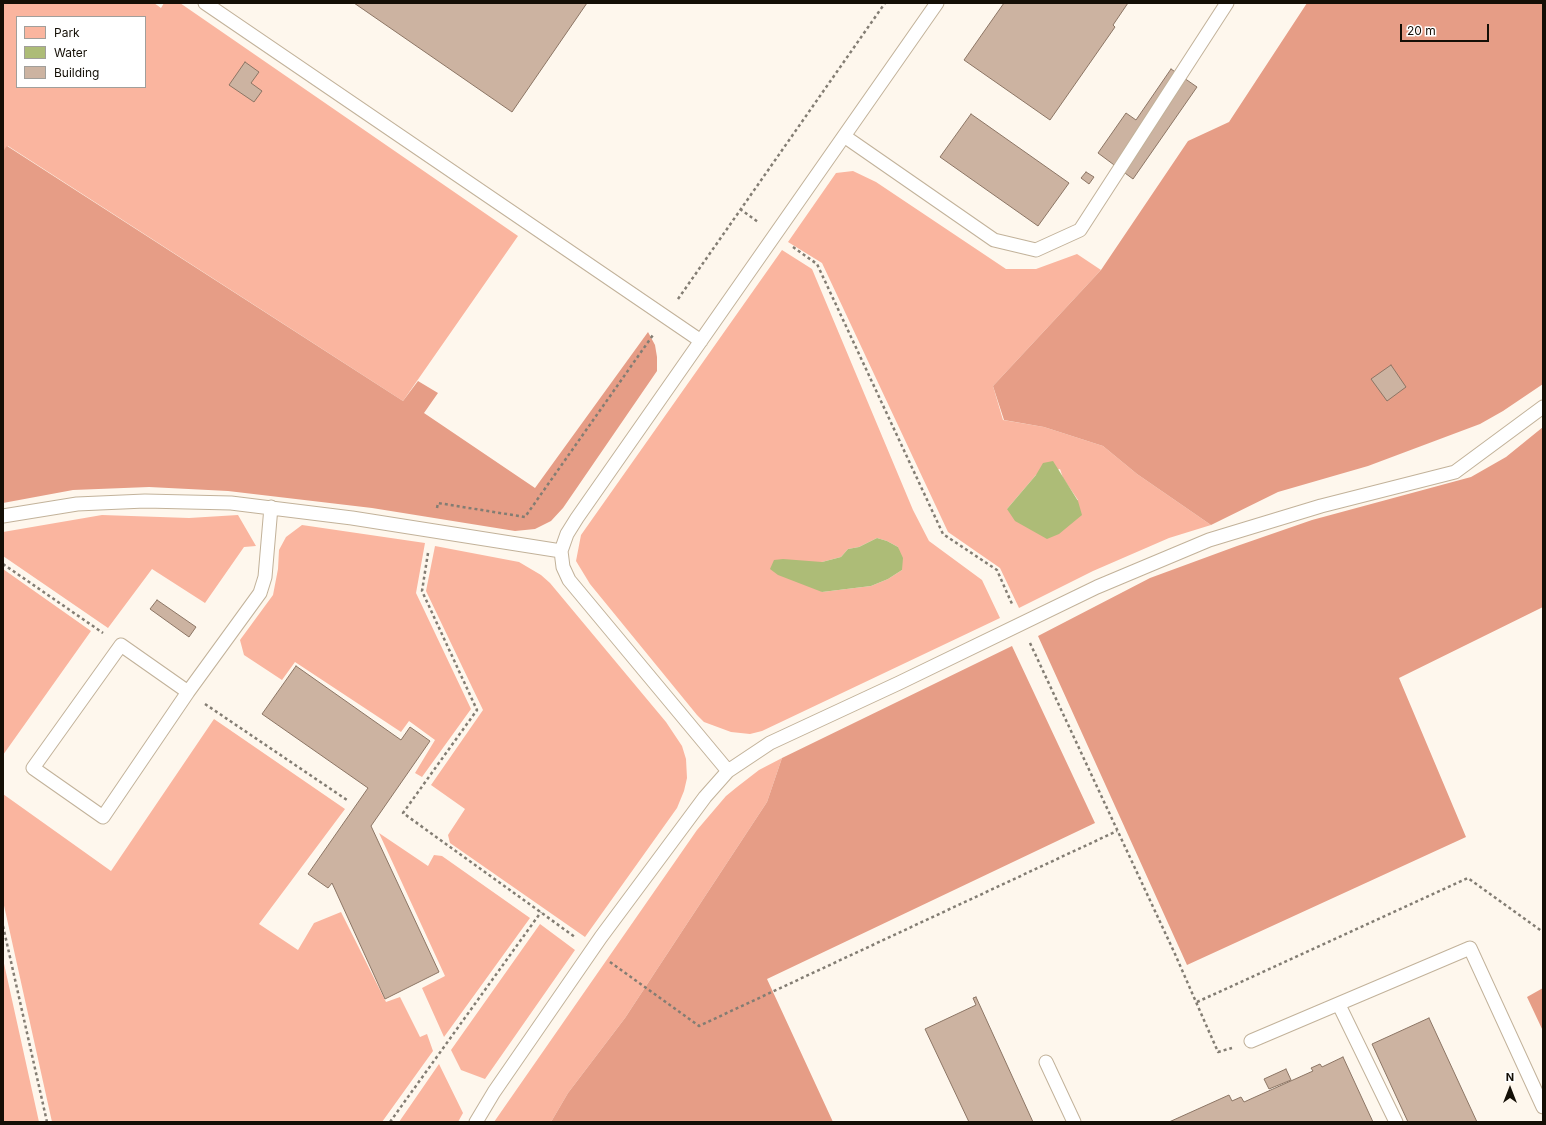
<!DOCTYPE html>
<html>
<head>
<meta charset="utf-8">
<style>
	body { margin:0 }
	#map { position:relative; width:1546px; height:1125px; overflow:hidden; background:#fef7ed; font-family:Inter,sans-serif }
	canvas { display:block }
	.frame { position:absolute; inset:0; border:4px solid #140f06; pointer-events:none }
	.legend { position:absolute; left:16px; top:16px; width:130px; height:72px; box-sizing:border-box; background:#fff; border:1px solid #a19f9b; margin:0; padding:5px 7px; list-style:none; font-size:12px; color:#140f06 }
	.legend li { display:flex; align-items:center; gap:8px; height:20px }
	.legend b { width:20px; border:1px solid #a19f9b }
	.north { position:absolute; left:1490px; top:1069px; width:40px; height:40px; -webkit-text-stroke:3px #fff; paint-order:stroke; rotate:0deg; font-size:11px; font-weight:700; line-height:16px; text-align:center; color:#140f06 }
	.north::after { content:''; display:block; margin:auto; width:14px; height:18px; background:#140f06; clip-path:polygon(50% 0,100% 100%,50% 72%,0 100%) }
	.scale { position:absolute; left:1400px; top:24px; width:89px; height:18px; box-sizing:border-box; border:2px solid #140f06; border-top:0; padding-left:5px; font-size:12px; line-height:14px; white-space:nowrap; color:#140f06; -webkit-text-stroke:3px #fff; paint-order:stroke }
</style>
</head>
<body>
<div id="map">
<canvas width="1546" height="1125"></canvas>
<div class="frame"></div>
<ul class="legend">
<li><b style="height:11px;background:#fab59f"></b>Park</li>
<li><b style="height:11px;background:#adbc77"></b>Water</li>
<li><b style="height:11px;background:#ccb3a1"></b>Building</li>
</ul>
<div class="north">N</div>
<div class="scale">20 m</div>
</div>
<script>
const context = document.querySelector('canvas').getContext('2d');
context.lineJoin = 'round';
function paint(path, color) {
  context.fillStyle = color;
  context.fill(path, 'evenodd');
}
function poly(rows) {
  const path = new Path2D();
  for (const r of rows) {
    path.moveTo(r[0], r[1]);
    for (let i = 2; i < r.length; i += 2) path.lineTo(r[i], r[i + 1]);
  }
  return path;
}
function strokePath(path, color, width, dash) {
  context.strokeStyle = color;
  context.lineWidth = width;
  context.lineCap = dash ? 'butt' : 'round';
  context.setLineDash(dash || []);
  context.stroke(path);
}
paint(poly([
	[3,3,154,3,161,8,164,3,180,3,518,236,403,401,8,146,3,151],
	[17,17,145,17,145,87,17,87],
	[853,171,876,182,1006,269,1036,269,1077,254,1101,270,993,386,1003,420,1044,427,1103,446,1137,474,1211,525,1169,538,1093,571,1019,608,1000,568,948,532,822,263,788,242,836,173],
	[1060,469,1063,478,1078,500,1007,509,1036,475],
	[782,250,812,269,913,510,929,541,982,580,1000,618,762,731,750,734,731,732,704,722,697,715,590,584,576,561,581,535],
	[877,538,887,541,898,547,902,570,888,579,871,586,822,592,803,562,822,562,841,557,848,549,859,547],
	[102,515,189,518,238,515,256,546,244,547,205,603,152,569,108,628,3,556,3,532],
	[302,525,425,543,416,593,471,709,422,777,415,773,435,740,409,721,401,732,295,662,282,680,244,655,240,640,273,595,278,569,279,550,286,537],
	[435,546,519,562,541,575,550,583,666,722,682,746,686,759,687,778,684,791,677,808,585,937,450,843,448,835,465,809,431,785,483,710,426,591],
	[3,569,91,631,3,755],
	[214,719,345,809,259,924,298,950,314,923,341,912,386,1002,400,997,420,1037,427,1034,433,1051,382,1122,52,1122,3,901,3,794,111,871],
	[782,758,767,802,625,1018,568,1093,551,1122,494,1122,697,830,726,796,737,787,759,770],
	[379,833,428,866,434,855,442,856,530,918,444,1037,422,988,445,976],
	[540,924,575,950,485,1079,461,1070,451,1050],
	[3,959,39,1122,3,1122],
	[439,1064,463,1113,458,1122,399,1122]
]), '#fab59f');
paint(poly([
	[1307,3,1543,3,1543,384,1503,411,1480,424,1368,466,1278,492,1211,525,1137,474,1103,446,1044,427,1004,420,993,386,1101,270,1188,141,1229,122],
	[7,146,403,401,418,381,438,393,424,413,535,488,648,332,655,345,657,357,657,371,563,508,551,521,535,529,515,531,372,508,228,491,149,487,73,490,3,503,3,151],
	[1543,427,1543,607,1399,678,1466,837,1187,965,1038,636,1150,578,1237,546,1312,520,1471,477,1506,457],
	[1012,646,1095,823,767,979,833,1122,551,1122,568,1093,625,1018,767,802,782,758],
	[1543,988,1543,1031,1527,997]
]), '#e69d86');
paint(poly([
	[1053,461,1078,501,1082,515,1059,534,1047,539,1015,521,1007,509,1036,475,1043,463],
	[877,538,887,541,898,547,903,558,902,570,888,579,871,586,822,592,778,575,770,569,774,560,783,559,822,562,841,557,848,549,859,547]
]), '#adbc77');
const building = poly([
	[354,3,587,3,512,112,354,3],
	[1004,3,1128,3,1113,25,1115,27,1050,120,964,60,1004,3],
	[245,62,259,72,251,83,262,91,254,102,229,85,245,62],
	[1171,69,1197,87,1133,179,1098,153,1126,113,1136,120,1171,69],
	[971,114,1069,183,1038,226,940,157,971,114],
	[1086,172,1094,177,1089,184,1081,178,1086,172],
	[1391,365,1406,387,1387,401,1371,379,1391,365],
	[157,600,196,627,189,637,150,609,157,600],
	[296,666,401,740,410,727,430,741,371,826,439,972,385,999,332,883,328,888,308,874,368,788,262,714,296,666],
	[976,997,1033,1122,969,1122,925,1029,976,1005,973,998,976,997],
	[1429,1018,1477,1122,1408,1122,1372,1044,1429,1018],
	[1343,1057,1373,1122,1169,1122,1229,1095,1232,1101,1241,1097,1244,1102,1313,1071,1311,1068,1320,1064,1322,1067,1343,1057],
	[1286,1069,1291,1080,1269,1089,1264,1079,1286,1069]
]);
paint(building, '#ccb3a1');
strokePath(building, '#8c7564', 1);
const lane = poly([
	[205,3,701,341],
	[844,136,994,240,1036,250,1080,230,1227,3],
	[3,516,77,504,145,501,231,503,352,518,561,551],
	[188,692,121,645,33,768,103,817,188,692,260,593,265,577,271,507],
	[728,771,569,580,563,567,561,551,567,534,577,518,937,3],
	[1339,1005,1396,1122],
	[1251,1041,1470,948,1543,1107],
	[1046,1062,1074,1122],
	[476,1122,494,1092,601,937,705,797,728,771,770,743,899,683,1097,587,1209,540,1321,506,1455,472,1543,407]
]);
strokePath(lane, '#c2b29a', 15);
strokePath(poly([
	[740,209,758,222],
	[793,247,817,264,943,534,997,570,1012,604],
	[678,299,885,3],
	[437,508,438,503,525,517,653,335],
	[428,553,422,591,477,710,403,813,575,937],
	[3,564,103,633],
	[1030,643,1175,954,1218,1052,1232,1048],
	[205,704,347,800],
	[3,926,47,1122],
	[610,962,699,1026,1117,831],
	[1197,1002,1468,878,1543,932],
	[390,1122,541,912]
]), '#837d73', 2.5, [3, 3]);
strokePath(lane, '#fff', 13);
</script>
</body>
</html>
